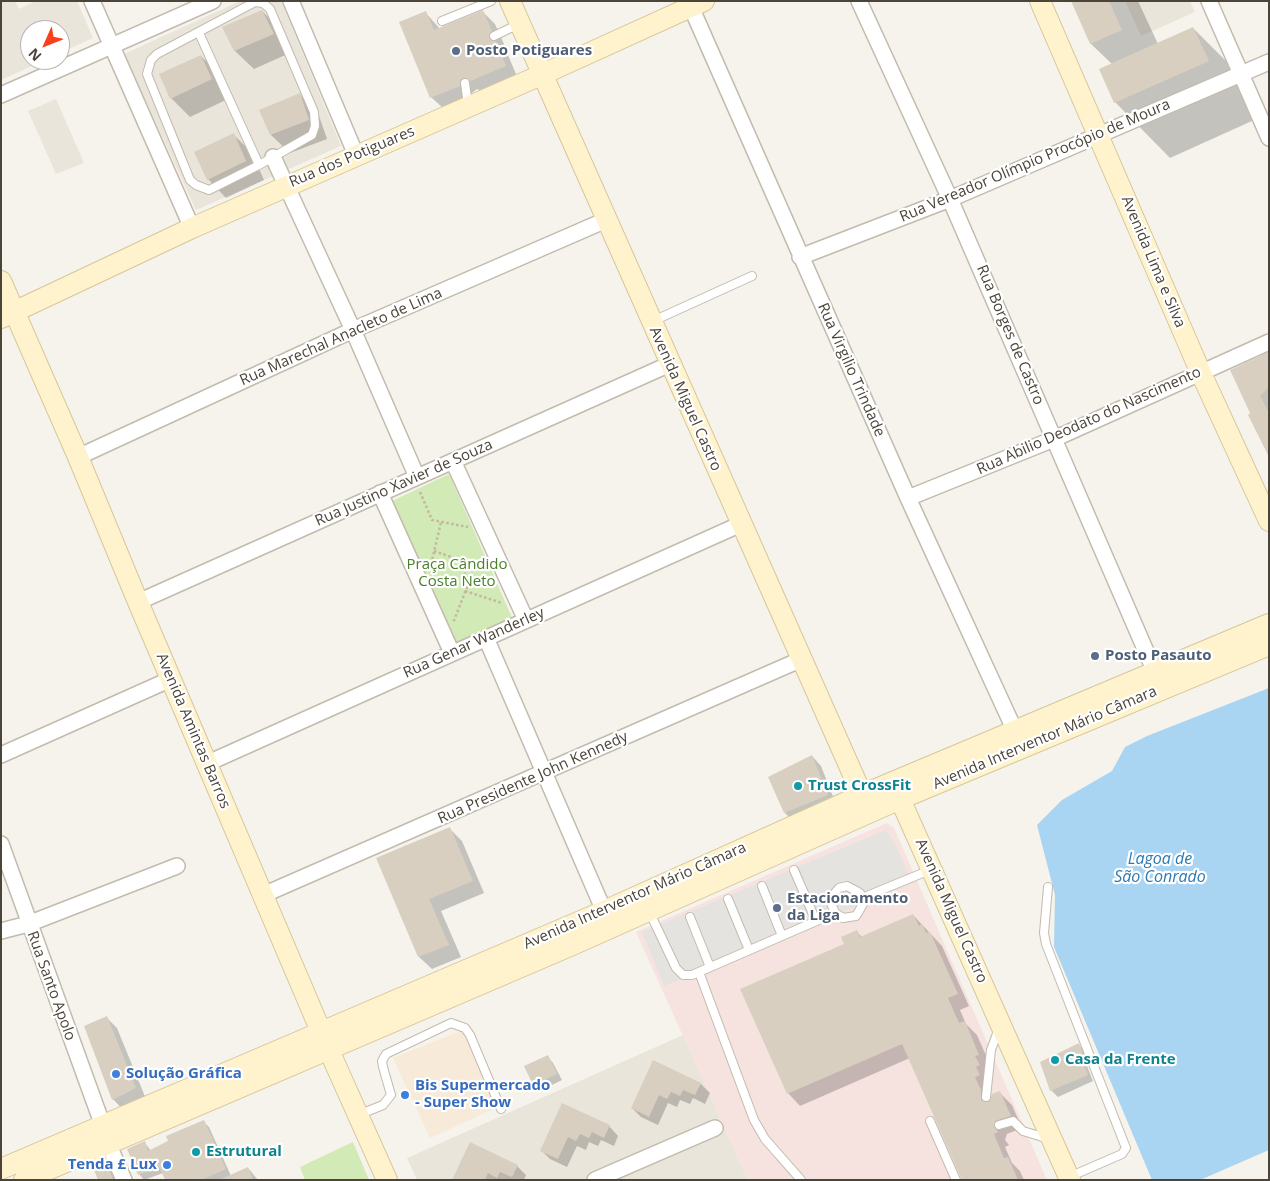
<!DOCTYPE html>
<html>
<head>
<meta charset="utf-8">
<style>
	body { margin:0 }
	#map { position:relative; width:1270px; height:1181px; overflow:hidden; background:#f6f3ec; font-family:"Open Sans",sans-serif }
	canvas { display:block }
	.frame { position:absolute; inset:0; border:2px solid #4b4439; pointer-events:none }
	.north { position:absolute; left:20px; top:20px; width:50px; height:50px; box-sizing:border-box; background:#fff; border:1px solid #b7b4b0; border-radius:50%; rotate:226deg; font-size:14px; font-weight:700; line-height:20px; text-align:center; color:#4b4439 }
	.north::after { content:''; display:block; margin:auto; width:18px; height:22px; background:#fc3f1d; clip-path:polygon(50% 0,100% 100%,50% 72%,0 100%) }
</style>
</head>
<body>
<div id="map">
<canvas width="1270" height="1181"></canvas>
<div class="frame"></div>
<div class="north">N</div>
</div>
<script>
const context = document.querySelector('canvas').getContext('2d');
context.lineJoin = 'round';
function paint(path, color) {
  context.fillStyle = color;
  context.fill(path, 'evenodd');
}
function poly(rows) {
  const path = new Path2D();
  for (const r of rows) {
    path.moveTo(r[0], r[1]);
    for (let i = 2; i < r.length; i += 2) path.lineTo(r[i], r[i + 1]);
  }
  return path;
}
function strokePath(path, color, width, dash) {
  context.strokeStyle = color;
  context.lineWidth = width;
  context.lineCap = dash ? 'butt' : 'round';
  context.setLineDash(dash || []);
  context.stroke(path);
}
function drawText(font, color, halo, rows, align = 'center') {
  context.font = font + ' "Open Sans",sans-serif';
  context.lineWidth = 4.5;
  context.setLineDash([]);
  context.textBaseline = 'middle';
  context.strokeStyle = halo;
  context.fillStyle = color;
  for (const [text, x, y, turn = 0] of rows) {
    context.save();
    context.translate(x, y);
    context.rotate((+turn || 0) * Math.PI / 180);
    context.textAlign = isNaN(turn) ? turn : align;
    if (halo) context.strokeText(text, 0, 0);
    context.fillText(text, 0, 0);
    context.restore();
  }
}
paint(poly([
	[1,1,15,1,19,9,36,1,77,1,93,38,60,53,60,30,30,30,30,60,45,60,1,80],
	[240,1,281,1,341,146,196,210,124,54],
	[1125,1,1190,1,1195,12,1141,36],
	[56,99,84,163,56,174,28,111],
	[683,1035,748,1180,417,1180,407,1158]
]), '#eae5da');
paint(poly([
	[463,1030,496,1108,430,1138,393,1058]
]), '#f7ead8');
paint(poly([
	[887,823,894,828,1047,1180,748,1180,636,932]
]), '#f6e3e0');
paint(poly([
	[449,474,514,622,455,647,390,502],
	[353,1142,369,1180,305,1180,300,1167]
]), '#d2eab5');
paint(poly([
	[886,830,895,843,912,883,664,986,642,932]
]), '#e5e3e0');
paint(poly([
	[1269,688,1269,1150,1200,1180,1152,1180,1054,947,1055,895,1037,825,1062,800,1112,771,1125,747,1147,736]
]), '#a9d4f2');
paint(poly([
	[1072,1,1138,1,1158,44,1193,28,1248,83,1263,116,1170,158,1115,102,1101,70,1112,64,1091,44],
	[262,11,281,30,292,52,254,69,235,51,224,27],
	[425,12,440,29,483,12,495,24,504,44,502,49,508,55,518,79,484,93,477,89,472,93,472,98,444,109,431,97],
	[201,56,220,75,230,98,190,117,171,98],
	[300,95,318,113,327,139,290,153,271,135],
	[234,135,252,153,264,180,226,198,208,179],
	[1269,353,1269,454,1250,415],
	[812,756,821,766,836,804,794,822,785,813],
	[450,829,462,841,484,893,441,911,461,957,432,969,419,957,378,859],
	[913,915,942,946,969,1006,960,1010,966,1024,977,1035,991,1067,988,1079,991,1087,986,1089,991,1099,999,1092,1012,1105,1022,1128,1007,1134,1005,1140,1009,1145,1005,1147,1012,1163,1020,1171,1024,1180,964,1180,910,1058,800,1106,788,1093,846,945,856,931,862,937],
	[107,1018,117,1028,146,1099,123,1110,113,1099],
	[1079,1045,1085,1051,1088,1060,1085,1061,1093,1081,1058,1097,1051,1090],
	[548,1057,553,1063,562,1080,540,1091,534,1085,525,1067],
	[653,1062,701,1084,710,1093,705,1104,693,1098,690,1104,680,1100,677,1107,668,1103,658,1125,641,1117,632,1108],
	[562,1104,609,1126,618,1136,614,1146,601,1140,598,1146,589,1142,586,1150,577,1146,567,1167,550,1159,541,1150],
	[203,1121,209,1127,231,1176,248,1168,258,1180,166,1180,163,1173,144,1180,139,1174,145,1143,151,1151],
	[104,1160,110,1166,116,1180,100,1180],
	[517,1166,526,1175,524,1180,453,1180]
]), '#0003');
paint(poly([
	[1071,1,1109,1,1122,30,1090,44],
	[262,10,274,34,234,51,222,27],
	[483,10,492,31,489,38,496,41,506,66,470,81,464,78,460,80,460,86,430,98,399,22,426,11,434,30],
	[1193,27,1209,61,1114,103,1099,69],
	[201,55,212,79,170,99,159,74],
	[300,93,309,120,270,135,259,110],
	[234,133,246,161,207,180,194,152],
	[1269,352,1269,387,1260,396,1269,413,1269,457,1248,415,1250,413,1230,370],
	[812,755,828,795,784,813,768,777],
	[450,827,473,881,429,899,449,945,418,957,376,858],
	[913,914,919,926,922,924,926,933,930,932,958,994,948,998,959,1023,965,1021,979,1055,975,1056,980,1065,976,1067,980,1075,975,1077,981,1090,981,1100,989,1102,992,1094,1000,1091,1011,1116,995,1121,994,1126,998,1132,994,1134,1004,1158,1008,1157,1018,1180,962,1180,902,1044,787,1094,740,989,844,944,841,937,857,930,860,937],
	[107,1016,136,1088,112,1100,84,1026],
	[1079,1043,1083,1053,1080,1055,1088,1075,1050,1091,1040,1062],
	[548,1055,557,1074,533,1085,524,1066],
	[653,1060,701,1083,695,1095,683,1090,680,1096,671,1092,667,1099,659,1095,649,1117,631,1108],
	[562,1103,610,1125,604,1138,592,1132,589,1138,580,1134,576,1141,568,1137,558,1159,540,1151],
	[204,1120,226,1169,201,1180,165,1180,159,1166,138,1175,127,1149,145,1141,148,1151,168,1141,166,1136],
	[470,1142,518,1165,512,1177,500,1172,497,1178,488,1173,485,1180,452,1180],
	[104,1158,108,1167,113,1180,98,1180,92,1165],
	[248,1167,253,1180,219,1180]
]), '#d8cfc1');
const lane = poly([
	[442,21,491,1],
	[199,33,259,165,312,135,315,126,314,112,270,9,263,3,255,2,157,54,151,60,147,74,190,180,196,185,209,190,259,165],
	[494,36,519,24],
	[465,83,468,105],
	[653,321,752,276],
	[794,870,816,921],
	[762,886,782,936],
	[1048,887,1044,933,1046,944,1126,1148,1122,1154,1069,1177],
	[862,898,930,870],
	[728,899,749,950],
	[649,911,676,968,683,975,692,975,835,913,831,903,833,895,839,888,847,886,860,893,863,904,856,916,843,918,835,913],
	[690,917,710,967],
	[699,972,754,1120,765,1139,801,1180],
	[986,1097,991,1050,999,1028],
	[358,1115,383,1105,391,1095,383,1067,382,1061,386,1054,451,1023,465,1028,470,1035,501,1109],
	[930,1121,956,1180],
	[999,1125,1013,1121,1023,1131,1049,1139]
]);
const street = poly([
	[92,1,192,228],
	[291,1,356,155],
	[859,1,950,199,1155,672],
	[1209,1,1269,138],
	[691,7,908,498,1015,731],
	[1,95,213,1],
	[273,157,353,330,417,477],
	[800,257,950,199,1269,62],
	[78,457,353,330,606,220],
	[453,461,526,620],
	[380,493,452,653],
	[908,498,1054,439,1269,342],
	[138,602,670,364],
	[486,638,604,911],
	[1,755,171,679],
	[208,763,741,524],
	[1,844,103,1126],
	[263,895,802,659],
	[1,931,28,924,177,866],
	[108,1143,124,1180],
	[595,1180,715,1128]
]);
const secondary = poly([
	[510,1,851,770,865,801,869,804],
	[1040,1,1200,371,1269,521],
	[1,281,78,457,138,602,328,1048,387,1180],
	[1,318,192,228,541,75,704,1],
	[892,789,900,799,1070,1180],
	[1,1169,604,911,862,795,1269,624],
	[24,1180,570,946,900,799,1269,645]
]);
strokePath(lane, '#c2bbae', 10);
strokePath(street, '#c2bbae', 18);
strokePath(secondary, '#d6c79b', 22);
strokePath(poly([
	[420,492,432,520,468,527],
	[434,551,457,559,469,582,453,623],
	[430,569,441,522],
	[465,591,502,603]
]), '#c4b79f', 2.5, [2.5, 2.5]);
strokePath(lane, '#fff', 8);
strokePath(street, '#fff', 15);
strokePath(secondary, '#fff3cd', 20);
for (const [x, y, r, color] of [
	[456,51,5,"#5c6f8a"],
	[1095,656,5,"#5c6f8a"],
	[798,786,5,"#0f9aa8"],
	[777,908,5,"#5c6f8a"],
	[1055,1060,5,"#0f9aa8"],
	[116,1074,5,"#3f7fe0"],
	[405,1095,5,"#3f7fe0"],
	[196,1152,5,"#0f9aa8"],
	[167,1165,5,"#3f7fe0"]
]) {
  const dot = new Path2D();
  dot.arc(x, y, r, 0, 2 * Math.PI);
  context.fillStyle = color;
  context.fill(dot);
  strokePath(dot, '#fff', 2);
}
drawText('bold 15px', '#4e5e75', '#fff', [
	["Posto Potiguares",466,51],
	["Posto Pasauto",1105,656],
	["Estacionamento",787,899],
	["da Liga",787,916]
], 'left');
drawText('15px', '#4b4439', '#fff', [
	["Rua dos Potiguares",352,157,-23],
	["Rua Vereador Olímpio Procópio de Moura",1035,161,-23],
	["Avenida Lima e Silva",1153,262,67],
	["Rua Borges de Castro",1010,335,67],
	["Rua Marechal Anacleto de Lima",341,337,-24],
	["Rua Virgilio Trindade",851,370,66],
	["Avenida Miguel Castro",685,399,66],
	["Rua Abilio Deodato do Nascimento",1089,421,-24],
	["Rua Justino Xavier de Souza",404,483,-24],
	["Rua Genar Wanderley",474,643,-24],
	["Avenida Amintas Barros",193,731,67],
	["Avenida Interventor Mário Câmara",1045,738,-23],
	["Rua Presidente John Kennedy",533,778,-24],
	["Avenida Interventor Mário Câmara",635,896,-24],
	["Avenida Miguel Castro",951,911,66],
	["Rua Santo Apolo",51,986,70]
]);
drawText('15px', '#4a7f2a', '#fff', [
	["Praça Cândido",457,565],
	["Costa Neto",457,582]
]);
drawText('bold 15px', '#0d838f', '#fff', [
	["Trust CrossFit",808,786],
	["Casa da Frente",1065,1060],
	["Estrutural",206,1152]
], 'left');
drawText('bold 15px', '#366cbe', '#fff', [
	["Solução Gráfica",126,1074],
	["Bis Supermercado",415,1086],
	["- Super Show",415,1103],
	["Tenda £ Lux",157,1165,"right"]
], 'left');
drawText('italic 16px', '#2e7ab2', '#fff', [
	["Lagoa de",1160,859],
	["São Conrado",1160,877]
]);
</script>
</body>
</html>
